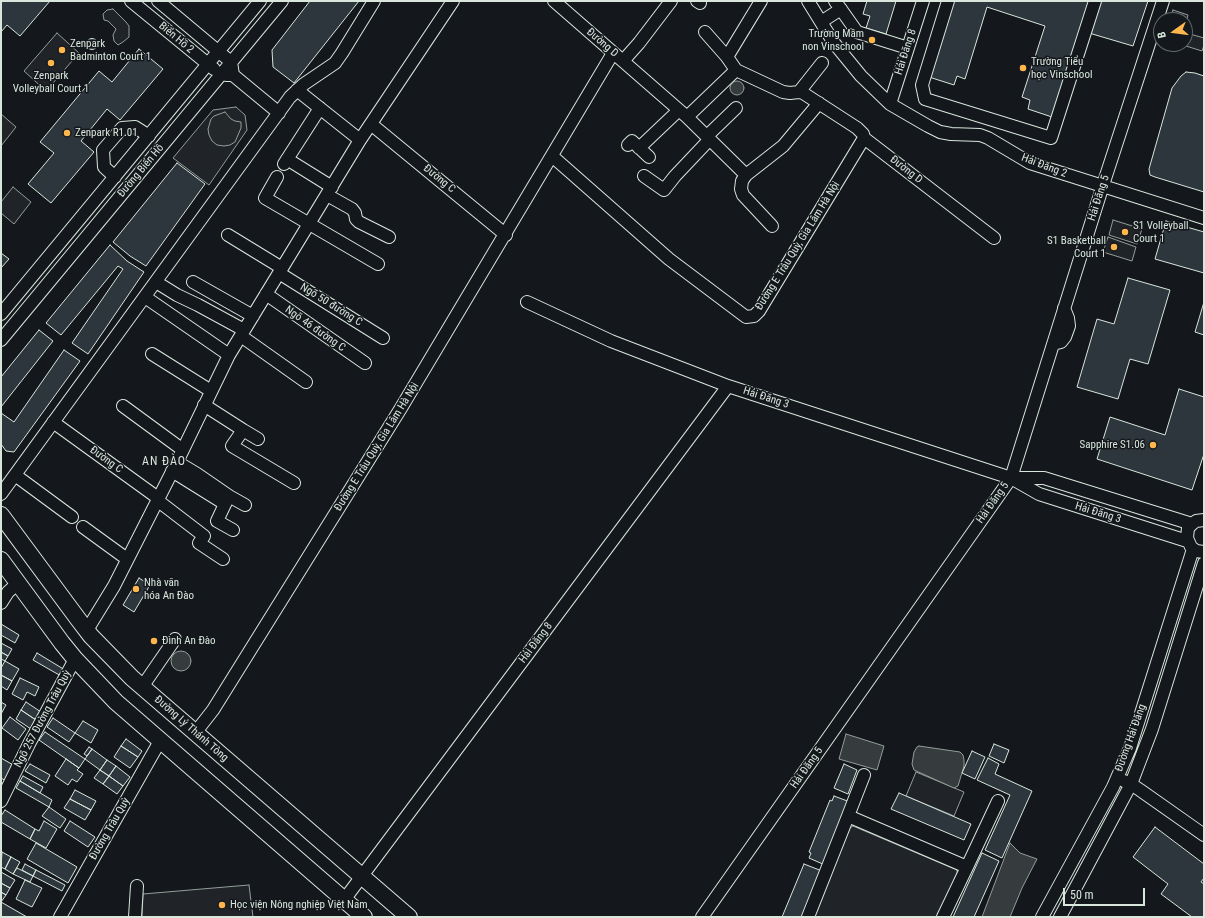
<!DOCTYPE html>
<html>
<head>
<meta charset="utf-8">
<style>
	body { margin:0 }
	#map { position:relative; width:1205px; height:918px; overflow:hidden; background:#14181c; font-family:"Roboto Condensed",sans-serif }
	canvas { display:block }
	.frame { position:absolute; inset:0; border:2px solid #d8e6dc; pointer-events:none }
	.north { position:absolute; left:1153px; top:12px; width:40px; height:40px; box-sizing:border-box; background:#14181c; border:1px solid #626a69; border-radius:50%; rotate:256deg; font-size:11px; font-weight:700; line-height:16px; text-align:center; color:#d8e6dc }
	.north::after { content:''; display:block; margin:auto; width:14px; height:18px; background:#ffb74d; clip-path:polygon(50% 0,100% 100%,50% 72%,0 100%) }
	.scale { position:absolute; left:1063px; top:888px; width:82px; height:18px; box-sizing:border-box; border:2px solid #d8e6dc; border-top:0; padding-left:5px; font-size:12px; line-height:14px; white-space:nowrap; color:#d8e6dc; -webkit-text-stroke:3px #14181c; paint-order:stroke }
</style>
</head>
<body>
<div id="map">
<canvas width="1205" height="918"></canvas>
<div class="frame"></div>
<div class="north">B</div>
<div class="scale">50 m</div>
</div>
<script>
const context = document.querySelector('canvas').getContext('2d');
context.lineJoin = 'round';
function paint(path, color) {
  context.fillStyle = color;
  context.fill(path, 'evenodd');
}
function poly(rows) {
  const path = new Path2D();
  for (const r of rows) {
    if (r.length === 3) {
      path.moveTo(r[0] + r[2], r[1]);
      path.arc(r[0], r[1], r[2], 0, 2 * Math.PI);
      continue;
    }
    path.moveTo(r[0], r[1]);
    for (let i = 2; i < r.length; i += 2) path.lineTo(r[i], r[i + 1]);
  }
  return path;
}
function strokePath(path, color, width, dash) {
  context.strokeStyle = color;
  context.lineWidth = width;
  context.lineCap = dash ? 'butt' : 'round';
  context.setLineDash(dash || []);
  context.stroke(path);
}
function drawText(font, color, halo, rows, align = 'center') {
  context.font = font + ' "Roboto Condensed",sans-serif';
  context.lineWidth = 3;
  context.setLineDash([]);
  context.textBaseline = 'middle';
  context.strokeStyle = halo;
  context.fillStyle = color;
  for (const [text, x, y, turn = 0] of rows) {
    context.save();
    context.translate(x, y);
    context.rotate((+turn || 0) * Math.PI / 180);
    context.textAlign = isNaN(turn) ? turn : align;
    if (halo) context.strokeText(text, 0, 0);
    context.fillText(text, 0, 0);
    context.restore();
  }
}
const green = poly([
	[113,9,126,22,129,26,129,37,123,42,118,45,114,41,113,35,116,29,108,21,104,20,103,14,107,10,113,9],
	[1173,10,1188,15,1185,26,1185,20,1170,20,1173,10],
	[57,33,79,53,46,91,24,71,57,33],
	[1190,34,1204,38,1204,45,1202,51,1186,46,1190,34],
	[236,107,245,115,247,130,209,185,173,158,213,110,236,107],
	[1,114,16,127,1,146,1,114],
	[13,187,31,202,14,224,1,213,1,202,13,187],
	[1113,220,1142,229,1137,244,1109,235,1113,220],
	[1108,237,1136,247,1132,261,1103,252,1108,237],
	[916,772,964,792,954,816,906,796,916,772],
	[853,826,957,870,957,874,937,917,814,917,850,828,853,826],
	[249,885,253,917,142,917,143,894,249,885]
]);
paint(green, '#202428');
strokePath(green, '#939e99', 1);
const parking = poly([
	[225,112,231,119,235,121,241,122,241,128,235,142,230,145,224,146,217,145,212,141,209,135,208,129,211,119,214,116,225,112]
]);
paint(parking, '#24282b');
strokePath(parking, '#939e99', 1);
const water = poly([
	[737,88,7],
	[181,661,10],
	[846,734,884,746,877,770,839,759,846,734],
	[919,746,960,752,963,755,964,760,964,766,958,786,954,788,914,770,912,764,914,752,917,747,919,746],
	[1010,843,1020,853,1037,859,1022,888,1010,917,982,917,1010,843]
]);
paint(water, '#363b3e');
strokePath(water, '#939e99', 1);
const building = poly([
	[1,1,50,1,20,36,7,25,1,32,1,1],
	[310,1,359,1,294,83,273,67,272,50,310,1],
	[867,1,896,1,886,34,866,28,870,16,863,14,867,1],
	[953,1,1089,1,1052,117,1028,109,1030,100,1022,97,1045,26,987,7,965,79,957,76,954,85,929,77,953,1],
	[1099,1,1148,1,1133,46,1089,33,1099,1],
	[92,44,5.5],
	[139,49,163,69,120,120,107,109,81,141,94,152,51,203,28,184,54,153,40,142,99,71,112,82,139,49],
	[1186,72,1195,73,1204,76,1204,192,1155,177,1150,175,1149,169,1172,88,1181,76,1186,72],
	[177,163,205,184,146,266,130,256,113,242,177,163],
	[1166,221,1204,232,1204,273,1155,259,1166,221],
	[110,245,127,261,144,272,88,354,72,343,123,269,118,266,61,335,46,323,110,245],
	[1,253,9,259,1,268,1,253],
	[1128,278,1170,290,1148,364,1130,359,1118,399,1077,387,1097,319,1114,324,1128,278],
	[1204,302,1204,335,1195,332,1204,302],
	[39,330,53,341,1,407,1,377,39,330],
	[64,350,80,361,14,452,6,451,1,444,1,413,14,422,64,350],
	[1179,389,1204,397,1204,454,1192,490,1097,459,1110,417,1165,435,1179,389],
	[139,578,150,585,134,612,123,605,139,578],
	[1,624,19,635,15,643,1,635,1,624],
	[1,643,12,649,8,656,1,652,1,643],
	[1,652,8,656,5,661,1,659,1,652],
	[37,653,65,670,61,676,33,660,37,653],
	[5,661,19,669,12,681,1,675,1,668,5,661],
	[1,675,12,681,7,690,1,686,1,675],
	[20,678,39,687,35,696,27,692,23,700,12,694,20,678],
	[1,702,6,705,1,714,1,702],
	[26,702,41,712,36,720,21,710,26,702],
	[21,710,39,722,34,731,16,719,21,710],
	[10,717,26,729,18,740,2,728,10,717],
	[53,718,75,733,69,742,47,727,53,718],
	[83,721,98,730,91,743,75,733,83,721],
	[45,732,85,759,79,768,39,740,45,732],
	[126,739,142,751,138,757,121,746,126,739],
	[994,744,1009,750,1004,763,989,756,994,744],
	[121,746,138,757,130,768,114,757,121,746],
	[89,747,92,749,87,756,84,754,89,747],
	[92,749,107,760,100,770,85,759,92,749],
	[972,751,985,757,975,779,962,773,972,751],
	[1,758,15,766,6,781,1,778,1,758],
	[988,758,999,764,995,774,1032,791,1002,858,985,850,1010,795,977,780,988,758],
	[66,759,79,768,77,770,83,774,77,782,72,779,68,785,55,776,66,759],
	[107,760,116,766,109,776,100,770,107,760],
	[30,764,50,775,46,783,25,771,30,764],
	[844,764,857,770,848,794,834,788,844,764],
	[116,766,130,777,123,786,109,776,116,766],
	[100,770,109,776,103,784,94,778,100,770],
	[23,776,43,787,40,793,20,781,23,776],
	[109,776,123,786,117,794,103,784,109,776],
	[20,781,52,800,49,807,16,788,20,781],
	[75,790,96,801,91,810,70,799,75,790],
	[899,793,971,824,964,840,891,809,899,793],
	[834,796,850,802,825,865,809,858,811,853,809,852,830,800,832,801,834,796],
	[70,799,91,810,85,820,64,808,70,799],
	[49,807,66,819,60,828,42,816,49,807],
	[5,810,35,829,30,839,1,822,1,816,5,810],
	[44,821,57,829,46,848,30,839,35,829,39,831,44,821],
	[70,821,95,837,88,847,64,831,70,821],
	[1155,827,1204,864,1204,878,1201,882,1204,884,1204,917,1192,917,1161,894,1168,884,1133,857,1155,827],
	[36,843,77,867,68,883,27,859,36,843],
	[2,852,11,857,5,869,1,867,2,852],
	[982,853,999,861,974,917,953,917,982,853],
	[11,857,20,862,13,874,5,869,11,857],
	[25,864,36,870,33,876,22,870,25,864],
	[804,864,822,871,804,917,782,917,804,864],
	[17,868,33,876,30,882,13,874,17,868],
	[36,870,65,885,62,891,33,876,36,870],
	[1,872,15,880,10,888,1,883,1,872],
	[25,880,42,888,32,907,16,899,25,880],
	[1,883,10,888,6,895,1,892,1,883],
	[1,892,6,895,1,902,1,892],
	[1,902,27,917,4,917,1,916,1,902]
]);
paint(building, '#2c363c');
strokePath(building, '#d8e6dc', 1);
const minor = poly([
	[131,1,214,69],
	[158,1,231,62,233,75],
	[554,1,687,117,746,175],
	[697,1,700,3],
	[808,1,834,43,861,76,890,104,928,126,940,132,951,134,980,135,988,138,1030,163,1204,218],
	[835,1,857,32,908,48],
	[948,1,922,85,925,99,1051,138,1095,1],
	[821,22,841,9],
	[705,32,727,57,736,70,783,92,790,93,799,92,803,93,857,128,863,134,864,138,994,238],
	[727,57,761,1],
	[623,61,639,43,671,1],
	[226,75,233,75,279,113],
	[297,90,360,140],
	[799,92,822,63],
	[890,104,923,1],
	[687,117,736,70],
	[371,124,506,235],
	[707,136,736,108],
	[628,145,632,141,649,157],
	[639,148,679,110],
	[552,156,669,259,746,317,754,316,759,311,864,138],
	[287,159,332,187],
	[284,164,320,108],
	[644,176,664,190,675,176,710,139],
	[115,177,104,167,103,150,122,128,135,127,149,136],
	[277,177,265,198,378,264],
	[327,195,352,209,355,213,356,219,359,222,389,237],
	[772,226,743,195,741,189,742,181,746,175,783,146,819,103],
	[228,235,282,268],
	[279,273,383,338],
	[156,282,177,295,198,305,244,330],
	[193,282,253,316],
	[266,294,365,363],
	[145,297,229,355],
	[527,302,611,341,728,386,1011,478,1039,494,1187,541],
	[1,314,260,1],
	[241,336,306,382],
	[1,340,282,1],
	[1053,344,1061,342,1065,337,1069,326,1068,318,1064,308],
	[152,354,211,391],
	[204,405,243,430,232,446,294,483],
	[123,406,183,450],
	[53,422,158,498],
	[243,430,258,439],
	[177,462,197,474,229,496],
	[172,471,225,504,229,496,245,505],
	[15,475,72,517],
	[1012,478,1044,478,1192,524],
	[1,494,290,97,304,84,335,63,342,53,374,1],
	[157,500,204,536,199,543,223,559],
	[225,504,217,521,233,530],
	[1204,520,1196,521,1192,524,1188,528,1187,538,1191,547,1196,551,1204,552],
	[83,527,127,559],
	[1,603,8,592,18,583],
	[87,630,114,586,177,462,229,355,360,140,453,1],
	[142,687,175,639],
	[195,733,213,710,401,408,613,53],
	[1124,781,1131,784,1140,790,1204,835],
	[1,801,29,744,75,659],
	[848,816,864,775],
	[967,867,998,801],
	[344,900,728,386],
	[60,917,160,741],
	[135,917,137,886],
	[702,917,1011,478,1103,185,1163,1],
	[808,917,848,816,967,867,943,917],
	[1042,917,1113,787,1130,748,1193,549],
	[1060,917,1131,784,1152,729,1204,563]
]);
const major = poly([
	[1,515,78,619,91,636,132,678,409,917],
	[1,560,62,643,75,659,116,702,364,917]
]);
strokePath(minor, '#d8e6dc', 14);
strokePath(major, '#d8e6dc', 18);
strokePath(minor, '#14181c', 12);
strokePath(major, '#14181c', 16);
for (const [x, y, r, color] of [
	[872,40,4,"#ffb74d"],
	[62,50,4,"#ffb74d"],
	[51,63,4,"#ffb74d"],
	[1023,68,4,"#ffb74d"],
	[67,133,4,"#ffb74d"],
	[1125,232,4,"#ffb74d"],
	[1114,247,4,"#ffb74d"],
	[1153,445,4,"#ffb74d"],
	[136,589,4,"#ffb74d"],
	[154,641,4,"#ffb74d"],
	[222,905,4,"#ffb74d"]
]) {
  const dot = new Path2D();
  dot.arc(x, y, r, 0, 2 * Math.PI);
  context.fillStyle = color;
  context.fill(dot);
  strokePath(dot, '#14181c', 1.5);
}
drawText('11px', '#d8e6dc', '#14181c', [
	["Trường Mầm",864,34,"right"],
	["non Vinschool",864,47,"right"],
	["Zenpark",70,44],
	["Badminton Court 1",70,57],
	["Trường Tiểu",1031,62],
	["học Vinschool",1031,75],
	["Zenpark",51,76,"center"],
	["Volleyball Court 1",51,89,"center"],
	["Zenpark R1.01",75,133],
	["S1 Volleyball",1133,226],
	["Court 1",1133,239],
	["S1 Basketball",1106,241,"right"],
	["Court 1",1106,254,"right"],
	["Sapphire S1.06",1145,445,"right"],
	["Nhà văn",144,583],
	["hóa An Đào",144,596],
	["Đình An Đào",162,641],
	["Học viện Nông nghiệp Việt Nam",230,905]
], 'left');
drawText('11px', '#d8e6dc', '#14181c', [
	["Biển Hồ 2",176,38,40],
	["Đường D",602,43,41],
	["Hải Đăng 8",906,52,-72],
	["Hải Đăng 2",1044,166,21],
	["Đường D",906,170,38],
	["Đường Biển Hồ",141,171,-50],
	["Đường C",439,179,39],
	["Hải Đăng 5",1099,198,-72],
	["Đường E Trâu Quỳ, Gia Lâm Hà Nội",798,246,-58],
	["Ngõ 50 đường C",331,305,32],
	["Ngõ 46 đường C",315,329,35],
	["Hải Đăng 3",766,398,18],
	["Đường E Trâu Quỳ, Gia Lâm Hà Nội",377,447,-58],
	["Đường C",106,460,36],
	["Hải Đăng 5",993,503,-55],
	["Hải Đăng 3",1098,513,17],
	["Hải Đăng 8",536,643,-53],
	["Ngõ 257 Đường Trâu Quỳ",43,719,-62],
	["Đường Lý Thánh Tông",191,729,41],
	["Đường Hải Đăng",1131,738,-70],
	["Hải Đăng 5",807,768,-55],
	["Đường Trâu Quỳ",110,829,-60]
]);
context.letterSpacing = '1px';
drawText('12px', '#d8e6dc', '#14181c', [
	["AN ĐÀO",164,462]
]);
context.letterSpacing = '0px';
</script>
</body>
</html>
